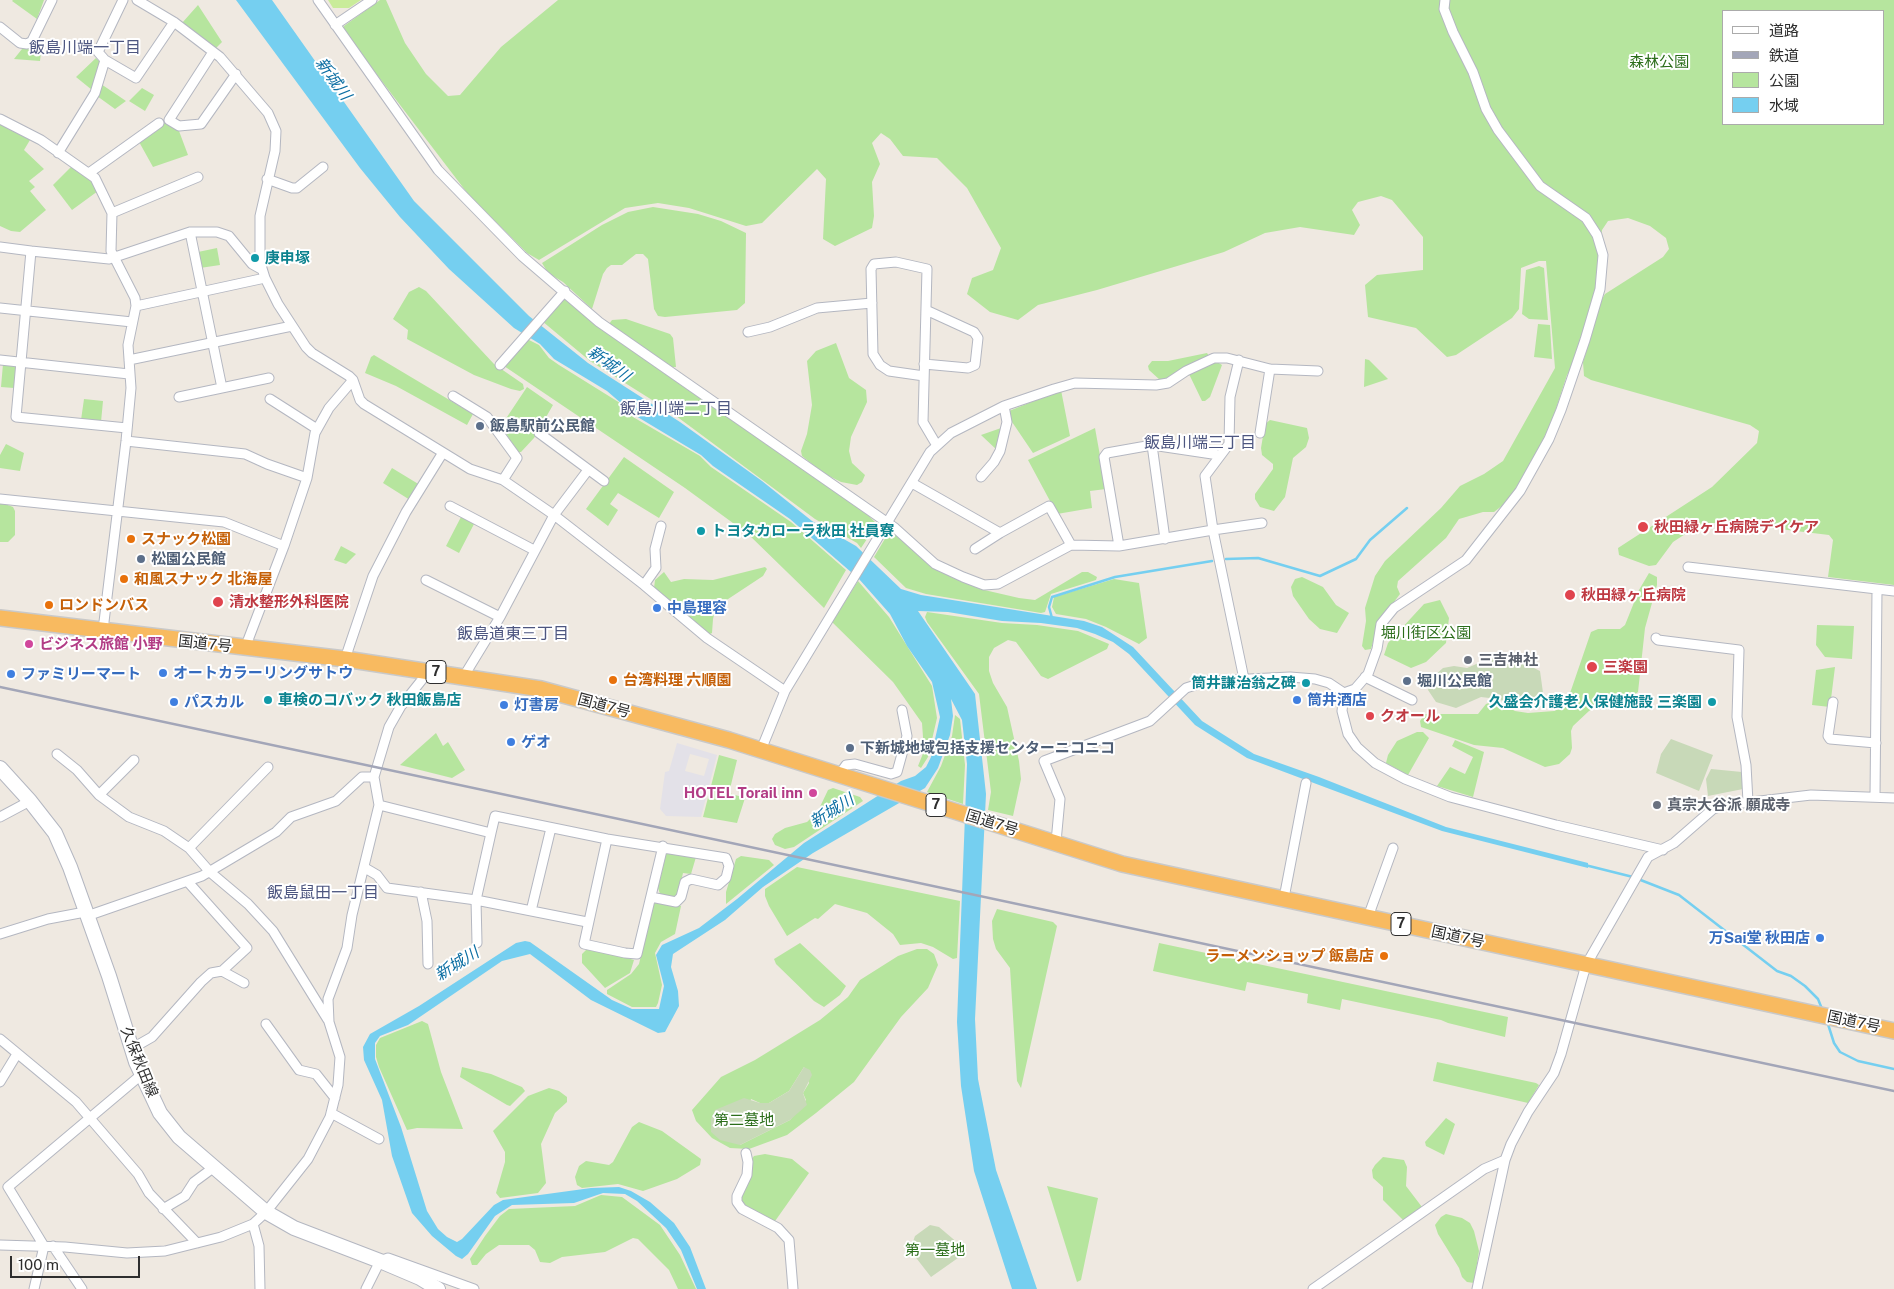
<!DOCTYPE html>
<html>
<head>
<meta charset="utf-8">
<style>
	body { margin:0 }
	#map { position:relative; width:1894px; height:1289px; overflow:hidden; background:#efe9e1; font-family:"Public Sans","Noto Sans JP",sans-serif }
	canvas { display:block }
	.legend { position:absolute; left:1722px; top:10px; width:162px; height:115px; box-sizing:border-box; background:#fff; border:1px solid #ababab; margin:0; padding:6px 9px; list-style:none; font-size:15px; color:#2e2e2e }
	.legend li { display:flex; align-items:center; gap:10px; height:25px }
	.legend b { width:25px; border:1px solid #ababab }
	.scale { position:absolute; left:10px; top:1256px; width:130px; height:22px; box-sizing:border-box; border:2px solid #2e2e2e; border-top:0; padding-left:6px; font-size:15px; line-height:18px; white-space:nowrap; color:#2e2e2e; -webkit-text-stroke:4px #fff; paint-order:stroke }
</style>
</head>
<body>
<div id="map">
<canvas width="1894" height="1289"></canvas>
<ul class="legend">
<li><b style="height:6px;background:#fff"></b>道路</li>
<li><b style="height:6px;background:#a3a6b8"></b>鉄道</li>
<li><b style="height:14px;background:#b6e59e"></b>公園</li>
<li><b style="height:14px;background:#75cff0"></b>水域</li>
</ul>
<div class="scale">100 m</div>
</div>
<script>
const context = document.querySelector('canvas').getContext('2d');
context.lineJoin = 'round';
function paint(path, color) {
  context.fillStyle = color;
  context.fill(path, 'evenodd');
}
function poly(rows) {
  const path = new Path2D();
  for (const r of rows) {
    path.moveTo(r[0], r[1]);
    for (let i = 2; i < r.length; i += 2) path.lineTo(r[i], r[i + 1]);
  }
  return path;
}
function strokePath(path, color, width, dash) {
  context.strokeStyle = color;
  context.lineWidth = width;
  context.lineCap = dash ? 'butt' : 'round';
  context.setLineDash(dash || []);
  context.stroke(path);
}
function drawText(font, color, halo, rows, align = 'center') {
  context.font = font + ' "Public Sans","Noto Sans JP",sans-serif';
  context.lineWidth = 4;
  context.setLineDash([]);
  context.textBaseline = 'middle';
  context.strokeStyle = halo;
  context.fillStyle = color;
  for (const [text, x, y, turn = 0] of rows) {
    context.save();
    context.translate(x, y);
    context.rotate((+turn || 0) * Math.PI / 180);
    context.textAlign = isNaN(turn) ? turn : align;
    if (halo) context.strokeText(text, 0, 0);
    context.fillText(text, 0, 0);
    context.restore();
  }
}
paint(poly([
	[677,743,717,755,701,817,666,816,660,809,665,772,669,771],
	[690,754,709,759,704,776,685,771]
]), '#e3e1e8');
paint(poly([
	[44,0,37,19,12,1,13,0],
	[380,0,386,0,405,43,426,74,448,96,460,95,501,47,558,0,1894,0,1894,585,1828,577,1833,540,1829,535,1730,523,1704,523,1696,527,1673,542,1656,565,1649,566,1619,555,1618,548,1712,487,1757,443,1759,431,1750,425,1591,380,1584,376,1583,362,1602,299,1605,294,1663,257,1669,249,1666,238,1650,226,1628,218,1608,221,1602,230,1596,286,1588,322,1576,360,1567,375,1552,421,1531,464,1507,502,1494,512,1483,512,1459,519,1446,538,1398,581,1397,587,1400,594,1379,622,1371,649,1365,650,1362,646,1366,621,1365,608,1375,576,1385,561,1441,508,1460,486,1484,474,1503,461,1555,368,1546,261,1539,261,1521,268,1519,309,1512,318,1456,355,1447,357,1416,328,1368,317,1365,285,1377,275,1423,270,1423,237,1392,200,1381,196,1358,202,1352,210,1360,225,1354,235,1300,227,1265,233,1224,252,1097,290,1038,305,1018,320,990,312,967,294,972,278,993,270,1001,248,967,188,937,158,903,156,890,139,881,133,872,143,880,164,872,182,874,216,872,228,835,246,823,239,826,179,817,169,762,223,746,226,689,208,658,203,625,208,539,260,527,253,468,194,342,29,344,26],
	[1723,11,1883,11,1883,124,1723,124],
	[198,5,222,42,215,49,182,23],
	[36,48,41,52,40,61,14,59,22,49],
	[96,58,101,63,92,90,76,77],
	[101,84,126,101,115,109,97,96],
	[142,88,154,95,145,111,129,101],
	[164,122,179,131,188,155,153,167,138,140],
	[0,123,30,140,24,150,44,169,29,181,35,187,30,191,46,210,20,232,11,231,0,226],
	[73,165,91,179,98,191,72,210,53,185],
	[653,207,698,214,721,221,746,233,745,303,737,310,665,317,658,316,654,309,648,259,643,254,636,254,622,265,611,265,607,268,603,274,592,309,563,282,548,273,542,263,602,225,628,212],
	[217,248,220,265,200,268,198,252],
	[1539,266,1544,268,1548,320,1529,319,1522,314,1526,270],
	[419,287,426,291,494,364,523,384,524,389,520,391,511,389,474,375,407,339,408,330,393,319,409,292],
	[566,295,868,515,877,524,861,548,857,543,815,519,668,410,590,361,542,321],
	[626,319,670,334,673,338,676,367,671,367,609,324,612,320],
	[1538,324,1550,325,1552,359,1534,357],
	[527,339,539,345,549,358,559,365,620,403,633,417,700,456,711,467,791,522,846,570,824,608,748,534,685,488,504,366],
	[836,343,849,378,866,390,867,402,851,437,849,451,852,463,865,475,862,482,857,485,841,482,823,473,802,456,801,451,807,434,812,405,807,361,816,351],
	[1207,353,1209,356,1167,382,1160,380,1149,370,1148,366,1152,361,1168,361],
	[374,355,473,414,467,425,396,386,365,373,371,357],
	[1365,359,1369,360,1388,379,1364,387],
	[1214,360,1222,365,1210,397,1205,401,1202,401,1189,374],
	[3,364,16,365,14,388,1,387],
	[527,387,553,405,534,438,521,452,518,452,501,426],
	[1061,390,1070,436,1033,453,1010,419,1009,411],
	[84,399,103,401,101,422,81,420],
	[1270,420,1307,428,1309,438,1306,447,1293,458,1285,497,1274,511,1260,507,1255,499,1255,494,1273,469,1273,464,1262,455,1261,448,1265,424],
	[1004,427,998,451,981,435],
	[1095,428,1106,489,1090,491,1092,508,1057,514,1028,460],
	[6,444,24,453,20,471,0,468,0,455],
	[624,457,674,492,659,518,618,493,610,504,618,510,608,526,586,509],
	[392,468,420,485,410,500,383,483],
	[0,502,13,507,15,511,15,535,8,542,0,542],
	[461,517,474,524,459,553,446,546],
	[889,532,893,532,931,566,951,577,980,589,1019,598,1035,600,1082,572,1088,572,1097,577,1096,580,1051,594,1045,612,1041,613,926,594,906,588,874,557],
	[341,546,356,554,346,564,334,560],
	[765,567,767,569,763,576,716,607,713,619,712,633,710,634,705,634,654,588,655,580,664,572,671,582,684,579,713,580],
	[1649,573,1657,577,1657,585,1645,628,1638,692,1623,703,1597,706,1589,711,1573,726,1571,731,1572,748,1570,754,1559,764,1545,767,1503,748,1474,745,1421,727,1420,721,1425,714,1478,714,1486,704,1492,702,1500,703,1515,711,1528,713,1554,711,1559,709,1568,699,1591,632,1598,629,1620,629,1625,625,1639,590],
	[1302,577,1323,587,1336,605,1349,613,1337,633,1320,629,1309,619,1293,596,1291,587,1295,579],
	[1114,579,1139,583,1147,638,1139,644,1106,627,1086,619,1056,614,1052,607,1054,597],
	[858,581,889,617,932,686,937,718,928,757,921,768,918,766,924,751,922,723,893,682,832,622],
	[1440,600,1449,618,1446,643,1426,662,1411,668,1384,655,1388,643,1424,604],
	[927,612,1002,623,1037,625,1078,631,1109,644,1107,649,1048,679,1041,676,1016,642,1008,640,994,648,989,657,989,671,993,683,1007,707,1019,761,1021,779,1013,816,988,810,991,792,979,694,927,622,925,617],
	[1817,625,1854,626,1852,659,1825,657,1816,645],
	[1835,667,1830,707,1812,705,1816,670],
	[955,715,960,719,965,765,963,804,927,792,941,766,952,736],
	[1417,732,1423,732,1429,738,1408,775,1386,763,1388,755,1397,741],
	[436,733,443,746,448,742,465,770,452,778,400,765],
	[1455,740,1484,752,1473,797,1437,786,1450,767,1465,774,1473,757,1452,746],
	[719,755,737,760,729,793,745,798,737,823,703,817],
	[833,788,860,797,863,801,794,847,785,849,775,845,772,839,775,834,785,828,807,822,818,811,828,790],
	[670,851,696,857,691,874,683,873,678,894,673,897,660,894,658,888,666,854],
	[741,856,769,860,774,865,726,904,726,892,736,859],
	[797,867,960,901,957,958,953,959,933,947,921,943,900,945,893,934,867,913,835,904,818,919,815,918,787,936,769,906,765,896,765,889],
	[660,901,681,906,675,934,661,942,655,953,662,985,658,1003,656,1007,632,1007,607,994,607,990,631,974,639,964,653,904],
	[997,909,1053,922,1057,926,1021,1088,1017,1081,1010,968,996,949,993,939,992,921],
	[800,943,846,986,840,995,824,1007,814,1001,776,964,774,959],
	[1159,943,1508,1017,1505,1037,1448,1023,1441,1020,1342,999,1340,1010,1307,1003,1308,994,1247,982,1245,991,1153,971],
	[589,947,634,960,630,973,605,988,582,963,582,954],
	[917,949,927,949,934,954,938,965,928,988,901,1017,854,1082,816,1113,787,1135,749,1149,730,1148,712,1138,696,1121,692,1110,721,1077,755,1060,820,1020,848,997,860,980,898,956],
	[804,1067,809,1083,803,1093,806,1100,790,1120,740,1145,751,1099,760,1103,769,1103,789,1091],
	[422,1021,428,1024,441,1072,463,1129,417,1128,407,1130,379,1067,376,1057,376,1045,380,1038],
	[1437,1062,1536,1083,1539,1085,1528,1103,1433,1081],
	[462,1067,491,1074,522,1087,525,1091,510,1106,507,1105,460,1077],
	[549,1088,559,1091,567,1097,567,1102,555,1113,541,1144,546,1183,538,1193,500,1198,496,1193,505,1162,505,1152,493,1131,528,1096],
	[1446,1118,1455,1124,1444,1155,1426,1146,1425,1142],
	[639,1122,662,1131,701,1159,700,1165,677,1179,643,1191,618,1184,582,1188,577,1185,575,1177,579,1166,586,1161,609,1165,613,1162,632,1127],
	[765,1154,792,1159,809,1173,773,1224,743,1208,738,1200,751,1160,754,1156],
	[1383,1157,1404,1160,1407,1167,1406,1186,1422,1207,1403,1220,1383,1200,1383,1187,1373,1178,1372,1170,1375,1165],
	[1047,1186,1098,1198,1081,1280,1077,1282],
	[601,1195,622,1197,660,1225,680,1255,696,1289,678,1289,669,1270,638,1239,633,1238,605,1252,562,1257,550,1263,540,1262,535,1250,529,1245,499,1245,486,1254,477,1265,472,1265,470,1259,485,1236,500,1216,509,1209,575,1206],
	[1446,1214,1462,1218,1470,1223,1474,1231,1479,1251,1474,1283,1467,1282,1462,1277,1459,1268,1438,1234,1435,1225,1441,1217]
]), '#b6e59e');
paint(poly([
	[1504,657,1516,659,1540,671,1544,700,1540,708,1524,709,1498,699,1481,697,1456,708,1436,702,1428,690,1433,677,1443,668,1454,666,1467,668,1488,659],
	[1671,739,1713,755,1699,791,1656,773,1661,754],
	[1711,769,1742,772,1743,789,1708,796,1706,779],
	[804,1067,810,1070,812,1075,803,1093,807,1105,790,1120,740,1145,720,1140,711,1132,711,1119,715,1110,744,1098,760,1103,769,1103,789,1091],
	[930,1225,939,1227,965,1249,965,1253,931,1277,910,1250,915,1236]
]), '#c8d9b8');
paint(poly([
	[328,0,361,0,349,8,333,8]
]), '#c9ec9a');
paint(poly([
	[236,0,272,0,414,201,529,316,588,363,680,422,762,481,812,521,856,546,901,589,921,595,1084,621,1102,627,1133,647,1202,721,1254,754,1319,777,1446,827,1588,863,1588,868,1442,831,1247,758,1195,725,1129,654,1113,642,1095,634,1077,628,1041,623,1002,621,948,612,918,611,975,694,986,794,975,1019,978,1079,996,1170,1037,1289,1012,1289,974,1171,961,1086,957,1022,967,764,962,720,951,699,953,716,950,735,938,768,925,788,813,853,763,887,725,920,673,954,671,967,678,991,679,1006,665,1032,658,1033,591,1000,530,954,502,961,408,1025,380,1036,375,1043,375,1059,401,1127,427,1211,438,1229,447,1237,457,1242,462,1239,494,1205,503,1200,591,1188,619,1187,631,1191,650,1202,674,1223,690,1247,706,1289,697,1289,681,1250,666,1228,637,1201,625,1194,603,1193,574,1203,512,1205,495,1216,468,1254,462,1259,456,1256,432,1236,412,1213,392,1156,382,1100,364,1060,363,1047,370,1034,419,1006,516,943,525,941,530,942,612,1000,632,1009,659,1009,664,986,656,955,662,945,699,928,737,899,804,843,901,781,915,776,926,767,931,757,940,717,932,682,907,646,890,614,859,579,790,519,713,466,701,455,636,416,607,391,554,359,540,344,514,328,449,269,400,217,360,168]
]), '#75cff0');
strokePath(poly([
	[1226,559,1258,558,1320,576,1356,559,1370,540,1407,508],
	[1052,618,1049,607,1052,597,1115,577,1212,561],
	[1585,865,1633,877],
	[1638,879,1679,895,1777,971,1791,976,1805,986,1818,999,1822,1009],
	[1827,1021,1834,1043,1840,1052,1858,1061,1894,1069]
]), '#75cff0', 2.5);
const minor = poly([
	[137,0,174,22,220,57,268,113,276,131,275,151,260,216,260,262,265,278,278,304,306,347,312,353,349,376,353,380,360,400,364,404,470,469,503,480,554,515,644,585,707,638,785,691],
	[318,0,438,170,522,256,599,322,895,528,935,564,963,577,984,585,998,584,1071,545,1119,546,1213,530,1205,476,1229,444,1230,397,1239,360],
	[335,25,372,0],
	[0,27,20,43,27,44,32,41,52,0],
	[213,52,169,120,179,126,201,124,236,74],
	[105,60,98,52,123,0],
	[0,119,41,140,95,178,112,213,111,251,135,298,136,306,128,345,131,388,126,441,103,630],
	[58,153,95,93,105,60,136,78,174,22],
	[89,173,159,123],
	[267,179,292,188,297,188,323,167],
	[112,213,198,177],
	[190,232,222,388],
	[0,247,31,251],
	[136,306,265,278],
	[0,308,132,322],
	[748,332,770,327,817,308,872,303],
	[0,360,129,374],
	[129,360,292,326],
	[924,364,968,368,975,365,978,338,974,332,926,310],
	[500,365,565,291],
	[924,376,889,371,880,365,873,354,871,269,874,264,896,262,927,269,923,422,936,444],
	[453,396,487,417,517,458,503,480],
	[179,397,269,378],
	[270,399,317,429],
	[127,428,16,417,31,251,109,259,190,232,217,232,229,236,252,264,261,269],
	[539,433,604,481],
	[1260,433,1270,369],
	[126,441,245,454,267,464,307,478],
	[1152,445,1165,539],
	[981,477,994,462,1000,451,1007,422,1004,406],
	[912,483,1000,533,1049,506,1071,545],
	[0,499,224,522,284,546],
	[450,506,534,550],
	[1119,546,1104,457,1107,453,1152,445,1219,455],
	[975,549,1000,533],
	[1688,567,1894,591],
	[426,580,500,617],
	[644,585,656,568,655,549,661,526],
	[1656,638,1658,640,1739,650,1737,717,1746,765,1748,802],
	[245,648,284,546,307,478,315,433,329,408,353,380],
	[345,659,373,576,406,512,442,454],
	[464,676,500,617,554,515,588,470],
	[1365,677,1412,700],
	[1244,679,1213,530,1262,523],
	[1344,693,1355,689,1368,674,1377,649,1381,624,1394,608,1466,560,1520,491,1549,439,1561,410,1585,340,1600,289,1603,255,1597,235,1586,218,1540,186,1498,130,1486,109,1473,72,1453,32,1444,9,1445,0],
	[1344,693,1342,711,1348,734,1357,747,1375,763,1405,779,1450,797,1556,825,1663,850],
	[1833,702,1828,736,1830,739,1876,743],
	[761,750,785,691,930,452,951,433,1004,406,1054,389,1075,383,1156,385,1168,383,1186,371,1214,358,1227,358,1270,369,1318,371],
	[57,754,77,770,99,795],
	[134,760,99,795,129,817,164,831,189,848,210,872,248,904,273,931,328,1020],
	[839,775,846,765,855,764,891,774,897,772,907,736,902,710],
	[1875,797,1877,590],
	[379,805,491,833,476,900,477,943],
	[0,817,30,801],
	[491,833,495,816,607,839,726,858,729,866,726,878,718,885,691,879,685,882,681,897,676,902,651,897],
	[607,839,584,944,625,953,637,954,663,846],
	[1056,842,1060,799,1044,761,1150,721,1186,688,1208,681,1290,677,1315,679,1329,683,1344,693],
	[189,848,268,767],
	[365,868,377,875,387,888,476,900,587,922],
	[421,892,427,921,428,964],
	[1284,898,1306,783],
	[531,911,551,828],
	[87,916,202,876,276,832,291,817,336,801,362,777,374,777],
	[1368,917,1393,848],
	[0,934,48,919,85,912],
	[222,971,244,983],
	[266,1024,299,1070,316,1074,335,1098],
	[0,1039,76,1102,138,1174,149,1193,197,1243],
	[131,1049,152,1037,201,982,211,973,222,971,247,948,188,882],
	[0,1082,17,1054],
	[331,1113,379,1139],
	[746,1153,748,1162,747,1175,737,1196,737,1202,742,1209,778,1228,789,1240,793,1289],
	[163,1209,185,1196,194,1182,213,1168],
	[253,1224,259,1246,260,1289],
	[0,1245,65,1247,127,1253,165,1251,221,1237,253,1224,266,1212,308,1159,330,1117,338,1085,340,1057,329,1022,328,999,347,948,352,915,379,805,374,777,389,727,401,706,429,671],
	[53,1246,82,1289],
	[34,1289,44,1246,8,1187,141,1075],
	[366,1289,380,1261,388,1258,474,1289],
	[1313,1289,1484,1169,1505,1160],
	[1477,1289,1505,1160,1511,1144,1528,1112,1554,1073,1561,1054,1586,965,1648,857,1674,843,1713,809,1726,805,1811,795,1894,798]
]);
const secondary = poly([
	[0,768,30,801,55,833,70,867,109,976,136,1062,160,1113,179,1137,266,1212,294,1228,380,1261,420,1278,438,1289]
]);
const trunk = poly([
	[0,618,345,659,541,689,729,740,1122,864,1894,1031]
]);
strokePath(minor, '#b4b7c1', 11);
strokePath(secondary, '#b4b7c1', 16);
strokePath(trunk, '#c9c9c9', 18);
strokePath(minor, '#fff', 9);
strokePath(secondary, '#fff', 14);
strokePath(trunk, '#f8ba60', 15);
strokePath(poly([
	[0,687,1894,1091]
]), '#a3a6b8', 2.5);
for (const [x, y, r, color] of [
	[255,258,5,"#0f9aa8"],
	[480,426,5,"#5c6f8a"],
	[1643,527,6,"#e0444e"],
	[701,531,5,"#0f9aa8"],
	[131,539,5,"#e8710a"],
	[141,559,5,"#5c6f8a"],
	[124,579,5,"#e8710a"],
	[1570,595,6,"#e0444e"],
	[218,602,6,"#e0444e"],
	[49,605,5,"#e8710a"],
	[657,608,5,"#3f7fe0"],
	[29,644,5,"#d1479c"],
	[1468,660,5,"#6b7280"],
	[1592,667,6,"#e0444e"],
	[163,673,5,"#3f7fe0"],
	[11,674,5,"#3f7fe0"],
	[613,680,5,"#e8710a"],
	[1407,681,5,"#5c6f8a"],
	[1306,683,5,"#0f9aa8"],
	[268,700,5,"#0f9aa8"],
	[1297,700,5,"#3f7fe0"],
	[174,702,5,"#3f7fe0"],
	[1712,702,5,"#0f9aa8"],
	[504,705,5,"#3f7fe0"],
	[1370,716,5,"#e0444e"],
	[511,742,5,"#3f7fe0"],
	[850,748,5,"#5c6f8a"],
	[813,793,5,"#d1479c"],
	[1657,805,5,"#6b7280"],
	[1820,938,5,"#3f7fe0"],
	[1384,956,5,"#e8710a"]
]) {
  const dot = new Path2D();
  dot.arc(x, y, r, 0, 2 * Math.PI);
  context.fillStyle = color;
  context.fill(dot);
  strokePath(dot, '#fff', 2);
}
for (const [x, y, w] of [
	[436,672,20],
	[936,805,20],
	[1401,924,20]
]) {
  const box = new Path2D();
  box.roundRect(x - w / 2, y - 11.5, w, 23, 4);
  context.fillStyle = '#fff';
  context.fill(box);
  strokePath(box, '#2e2e2e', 1);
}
drawText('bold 14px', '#2e2e2e', null, [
	["7",436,672],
	["7",936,805],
	["7",1401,924]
]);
drawText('15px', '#2c6e1b', '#fff', [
	["森林公園",1659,62],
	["堀川街区公園",1426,633],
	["第二墓地",744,1120],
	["第一墓地",935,1250]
]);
drawText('bold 15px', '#0d838f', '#fff', [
	["庚申塚",265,258],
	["トヨタカローラ秋田 社員寮",711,531],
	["筒井謙治翁之碑",1296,683,"right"],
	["車検のコバック 秋田飯島店",278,700],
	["久盛会介護老人保健施設 三楽園",1702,702,"right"]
], 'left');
drawText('bold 15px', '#4e5e75', '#fff', [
	["飯島駅前公民館",490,426],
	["松園公民館",151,559],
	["堀川公民館",1417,681],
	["下新城地域包括支援センターニコニコ",860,748]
], 'left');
drawText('bold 15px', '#be3a42', '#fff', [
	["秋田緑ヶ丘病院デイケア",1654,527],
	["秋田緑ヶ丘病院",1581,595],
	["清水整形外科医院",229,602],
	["三楽園",1603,667],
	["クオール",1380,716]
], 'left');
drawText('bold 15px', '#c56008', '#fff', [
	["スナック松園",141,539],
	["和風スナック 北海屋",134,579],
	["ロンドンバス",59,605],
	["台湾料理 六順園",623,680],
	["ラーメンショップ 飯島店",1374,956,"right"]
], 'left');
drawText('bold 15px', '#366cbe', '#fff', [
	["中島理容",667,608],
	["オートカラーリングサトウ",173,673],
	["ファミリーマート",21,674],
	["筒井酒店",1307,700],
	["パスカル",184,702],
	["灯書房",514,705],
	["ゲオ",521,742],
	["万Sai堂 秋田店",1810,938,"right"]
], 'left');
drawText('bold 15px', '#b23c85', '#fff', [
	["ビジネス旅館 小野",39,644],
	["HOTEL Torail inn",803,793,"right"]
], 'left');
drawText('15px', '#2e2e2e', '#fff', [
	["国道7号",205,644,6],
	["国道7号",604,706,15],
	["国道7号",992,823,17],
	["国道7号",1458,937,12],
	["国道7号",1854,1022,12],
	["久保秋田線",139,1062,68]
]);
drawText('bold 15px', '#5b616d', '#fff', [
	["三吉神社",1478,660],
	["真宗大谷派 願成寺",1667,805]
], 'left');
drawText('16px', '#4d5680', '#fff', [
	["飯島川端一丁目",85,48],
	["飯島川端二丁目",676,409],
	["飯島川端三丁目",1200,443],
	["飯島道東三丁目",513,634],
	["飯島鼠田一丁目",323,893]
]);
drawText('italic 16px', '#0d6fa3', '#fff', [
	["新城川",333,79,54],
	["新城川",609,364,36],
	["新城川",832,811,-32],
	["新城川",457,964,-32]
]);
</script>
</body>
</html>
